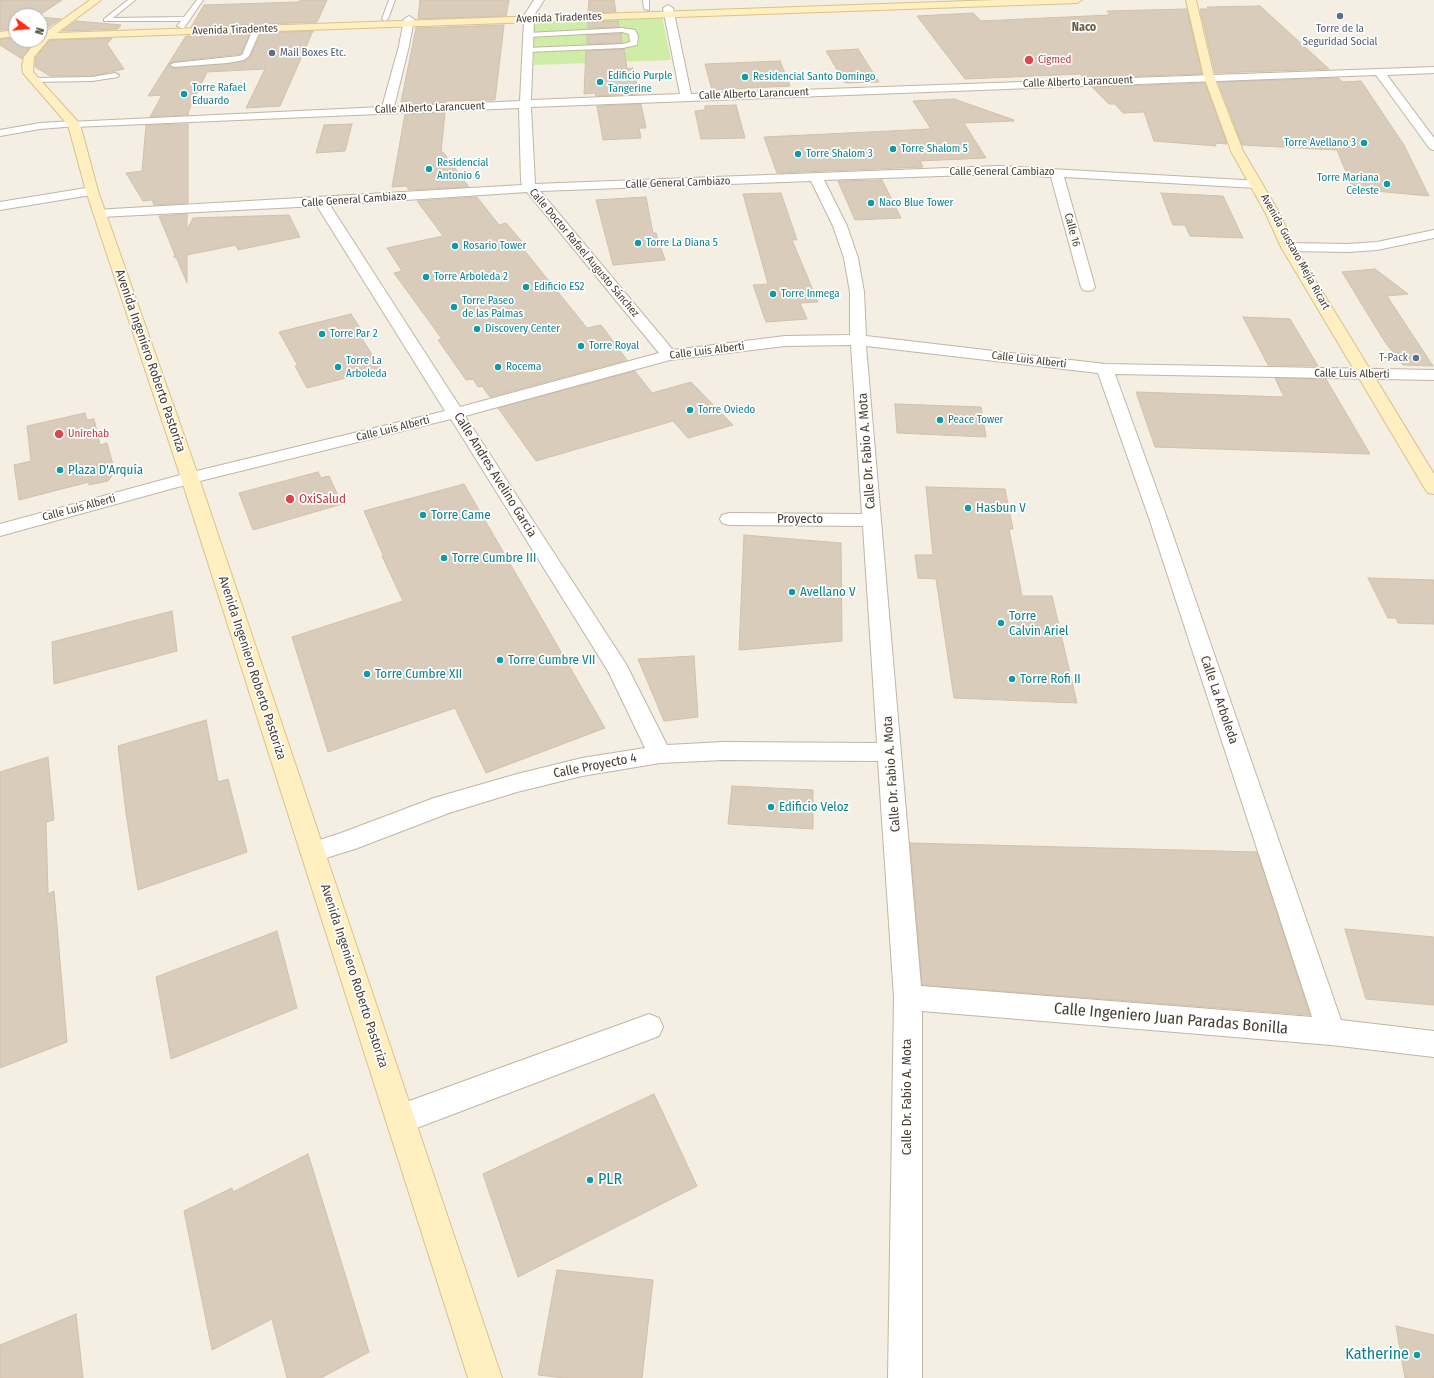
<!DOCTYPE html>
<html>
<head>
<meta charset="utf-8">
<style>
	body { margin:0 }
	#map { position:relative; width:1434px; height:1378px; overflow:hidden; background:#f4eee3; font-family:"Fira Sans Condensed",sans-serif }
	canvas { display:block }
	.north { position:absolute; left:8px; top:8px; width:40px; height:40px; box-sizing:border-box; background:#fff; border:1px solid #b5b2ad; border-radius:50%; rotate:105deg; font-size:11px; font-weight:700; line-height:16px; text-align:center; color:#463e32 }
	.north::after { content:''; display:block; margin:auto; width:14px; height:18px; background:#ff2d0e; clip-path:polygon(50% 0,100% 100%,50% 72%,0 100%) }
</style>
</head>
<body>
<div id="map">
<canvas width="1434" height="1378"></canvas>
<div class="north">N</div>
</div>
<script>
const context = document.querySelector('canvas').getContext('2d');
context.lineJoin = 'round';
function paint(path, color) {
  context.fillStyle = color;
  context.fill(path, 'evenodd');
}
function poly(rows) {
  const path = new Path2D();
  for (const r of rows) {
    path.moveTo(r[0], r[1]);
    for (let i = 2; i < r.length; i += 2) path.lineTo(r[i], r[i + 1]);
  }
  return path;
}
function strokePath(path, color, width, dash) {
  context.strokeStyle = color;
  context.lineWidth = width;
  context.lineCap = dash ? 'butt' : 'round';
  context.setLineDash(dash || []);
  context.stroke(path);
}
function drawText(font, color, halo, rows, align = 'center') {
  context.font = font + ' "Fira Sans Condensed",sans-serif';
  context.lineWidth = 3.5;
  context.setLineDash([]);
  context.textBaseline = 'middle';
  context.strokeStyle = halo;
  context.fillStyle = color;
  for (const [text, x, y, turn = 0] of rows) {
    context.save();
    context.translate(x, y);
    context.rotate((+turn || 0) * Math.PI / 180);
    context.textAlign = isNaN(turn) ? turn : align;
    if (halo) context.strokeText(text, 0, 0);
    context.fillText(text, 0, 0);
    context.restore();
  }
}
paint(poly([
	[662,17,671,60,534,65,534,20]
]), '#cfeda7');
const building = poly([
	[0,0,62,0,38,16,16,16,16,29,0,30,0,0],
	[300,0,327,0,317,22,191,27,204,5,299,2,300,0],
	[420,0,509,0,506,16,418,19,420,0],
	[589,0,614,0,616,12,588,13,589,0],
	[1260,6,1329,69,1215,73,1200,9,1210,9,1207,7,1260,6],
	[1187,9,1202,74,1084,78,1080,74,965,79,917,16,973,13,981,21,1110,15,1107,11,1187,9],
	[40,17,61,19,40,32,40,17],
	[76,21,121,25,118,29,62,31,76,21],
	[618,21,619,27,588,28,588,22,618,21],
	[504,25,495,100,446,101,445,103,407,105,407,102,401,102,416,28,504,25],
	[313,31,280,106,246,108,265,69,207,72,189,110,188,115,150,117,162,95,148,96,186,36,250,33,241,54,174,62,169,64,173,68,244,61,250,57,261,33,313,31],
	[621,34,622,43,587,44,587,35,621,34],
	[16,38,16,40,35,40,22,59,0,45,0,39,16,38],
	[112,38,107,44,124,69,92,76,50,76,35,67,35,58,50,40,112,38],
	[624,49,627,69,633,68,639,94,596,96,595,93,584,94,586,51,624,49],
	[858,49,879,82,845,83,826,51,858,49],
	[780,61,790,86,712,90,705,64,780,61],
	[1338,78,1343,82,1361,81,1404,145,1429,196,1353,189,1337,150,1242,145,1218,82,1338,78],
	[1205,83,1227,144,1215,143,1216,146,1154,141,1144,112,1123,113,1115,104,1109,104,1092,87,1205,83],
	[954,99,1014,120,1014,121,964,123,986,158,920,161,923,167,777,173,764,137,931,129,913,101,954,99],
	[641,104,646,128,639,128,641,138,603,140,597,106,641,104],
	[736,105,745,138,701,139,695,111,705,110,705,106,736,105],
	[445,113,441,152,443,152,469,187,409,190,406,186,392,187,405,114,445,113],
	[188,124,188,203,154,205,152,200,143,201,126,173,142,171,146,125,188,124],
	[352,124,345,151,316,153,324,125,352,124],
	[882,180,901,218,855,220,838,181,882,180],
	[781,193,797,240,792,240,818,302,800,303,807,319,766,322,753,285,768,284,743,194,781,193],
	[1161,193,1223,196,1243,238,1190,236,1185,225,1173,225,1161,193],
	[477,197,499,225,506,223,524,244,520,245,587,328,601,325,627,360,490,397,482,386,478,387,473,379,466,380,438,340,442,339,394,273,402,271,387,248,443,236,417,201,477,197],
	[646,197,653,233,656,233,665,260,613,265,596,200,646,197],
	[187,214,187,230,193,218,289,215,300,237,238,250,236,245,187,255,187,283,176,257,174,258,175,255,159,216,187,214],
	[1375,269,1408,294,1387,296,1433,366,1403,365,1385,342,1342,272,1375,269],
	[351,314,365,336,361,337,381,369,307,388,295,366,298,366,279,332,351,314],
	[1243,317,1290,319,1318,366,1268,365,1243,317],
	[635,371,652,393,691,382,733,425,688,438,673,421,536,461,498,408,635,371],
	[1275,378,1326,379,1370,454,1155,447,1136,392,1284,397,1275,378],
	[895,404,981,407,986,437,897,433,895,404],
	[85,413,87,420,94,419,100,445,107,443,115,472,108,481,89,485,89,482,19,500,14,465,31,461,27,426,85,413],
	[318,472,321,478,329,476,342,504,253,530,239,493,318,472],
	[464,484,605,728,486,773,455,708,328,752,292,637,403,601,382,556,383,555,364,511,464,484],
	[926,487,1005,489,1013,529,1009,529,1022,596,1052,596,1077,703,954,698,936,579,918,578,915,555,933,555,926,487],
	[744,535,841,543,842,641,739,650,744,535],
	[1368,578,1434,580,1434,624,1398,623,1396,618,1388,618,1368,578],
	[172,611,177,651,54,684,52,642,172,611],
	[694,656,698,717,664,721,638,659,694,656],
	[206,720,218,782,228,779,247,852,138,890,126,813,118,746,206,720],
	[48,757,54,820,46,822,48,894,54,891,67,1042,0,1068,0,772,48,757],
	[732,786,813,790,813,829,728,824,732,786],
	[910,843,1257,852,1310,1015,922,985,910,843],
	[1345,929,1434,937,1434,1005,1366,999,1345,929],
	[277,931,297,1008,171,1059,156,977,277,931],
	[654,1094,697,1186,518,1277,483,1174,654,1094],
	[308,1154,369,1352,321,1378,287,1378,272,1319,212,1350,184,1211,232,1188,233,1192,308,1154],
	[557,1270,653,1280,642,1378,565,1378,538,1375,557,1270],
	[76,1314,83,1378,0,1378,0,1345,76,1314],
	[1396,1326,1434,1335,1434,1378,1405,1378,1396,1326]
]);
paint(building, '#d9ccba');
strokePath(building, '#d2c1aa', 1);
const lane = poly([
	[128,0,135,0,113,18,184,17,197,0,203,0,184,28,181,28,177,26,181,21,104,21,104,19,128,0],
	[389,0,395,0,388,19,385,21,382,19,389,0],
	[643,0,649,0,649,10,644,9,643,0],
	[254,27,261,29,249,56,244,60,227,63,174,67,170,65,174,63,239,56,242,55,254,27],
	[622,28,635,30,638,36,637,45,623,48,527,52,523,50,527,48,623,44,630,42,629,34,622,32,528,37,524,35,528,33,622,28],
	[115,73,119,75,118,77,92,81,33,82,29,80,33,78,92,77,115,73],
	[74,121,77,122,77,126,40,129,0,136,0,130,40,123,74,121]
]);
const street = poly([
	[534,0,544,0,535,14,534,20,531,100,680,94,663,8,668,5,673,8,691,94,1434,67,1434,73,1387,75,1434,138,1434,150,1430,149,1376,75,531,107,535,184,999,166,1260,181,1262,184,1260,187,1256,188,1064,177,1095,287,1093,290,1088,291,1083,290,1081,287,1051,177,999,174,824,180,847,226,858,258,864,292,866,336,1105,364,1434,370,1434,380,1115,374,1167,518,1341,1020,1434,1031,1434,1057,1331,1045,922,1011,922,1378,888,1378,894,997,878,761,723,760,660,763,582,776,517,792,449,813,355,849,313,862,304,859,300,852,304,845,341,833,434,798,517,774,582,758,645,748,608,671,451,419,196,482,0,536,0,524,184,474,445,411,317,206,100,217,95,216,93,213,95,210,522,185,521,181,519,108,74,127,68,124,70,122,382,107,399,46,404,19,409,16,414,19,409,46,394,107,520,101,524,20,525,14,534,0],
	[811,181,833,226,844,258,850,292,850,335,785,336,673,350,540,191,811,181],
	[527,192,659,353,460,407,330,205,527,192],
	[851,345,862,514,729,513,722,515,720,519,722,523,729,525,863,526,877,743,723,742,667,745,626,664,465,416,670,360,785,346,851,345],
	[866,346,1098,373,1149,518,1312,1017,921,986,866,346],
	[92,187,98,191,97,194,0,210,0,202,92,187],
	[1434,230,1434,238,1377,250,1348,252,1288,251,1283,250,1281,247,1283,244,1288,243,1348,244,1377,242,1434,230],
	[649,1014,659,1018,663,1027,659,1036,401,1134,390,1129,386,1119,390,1109,401,1104,649,1014]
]);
const secondary = poly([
	[90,0,101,0,57,33,997,0,1082,0,1077,3,49,39,34,57,33,72,80,124,98,191,199,478,502,1378,468,1378,181,478,86,191,68,125,23,73,22,66,24,57,37,40,40,40,40,34,44,33,90,0],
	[1186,0,1196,0,1214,77,1243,151,1280,214,1295,247,1434,474,1434,494,1428,493,1425,489,1281,247,1266,214,1231,151,1204,77,1186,0],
	[16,30,16,36,0,38,0,32,16,30]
]);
strokePath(lane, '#c0b6a5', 2);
strokePath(street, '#c0b6a5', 2);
strokePath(secondary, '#d8c38d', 2);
paint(lane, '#fff');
paint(street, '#fff');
paint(secondary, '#ffefc1');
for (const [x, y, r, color] of [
	[1340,16,4,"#5c6f8a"],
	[272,53,4,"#5c6f8a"],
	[1029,60,5,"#e0444e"],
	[745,77,4,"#0f9aa8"],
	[600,82,4,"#0f9aa8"],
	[184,94,4,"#0f9aa8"],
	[1364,143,4,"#0f9aa8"],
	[893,149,4,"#0f9aa8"],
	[798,154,4,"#0f9aa8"],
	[429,169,4,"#0f9aa8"],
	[1387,184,4,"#0f9aa8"],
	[871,203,4,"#0f9aa8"],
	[638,243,4,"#0f9aa8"],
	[455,246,4,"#0f9aa8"],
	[426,277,4,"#0f9aa8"],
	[526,287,4,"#0f9aa8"],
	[773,294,4,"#0f9aa8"],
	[454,307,4,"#0f9aa8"],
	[477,329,4,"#0f9aa8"],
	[322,334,4,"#0f9aa8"],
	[581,346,4,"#0f9aa8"],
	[1416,358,4,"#5c6f8a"],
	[338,367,4,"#0f9aa8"],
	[498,367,4,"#0f9aa8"],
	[690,410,4,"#0f9aa8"],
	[940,420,4,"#0f9aa8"],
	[59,434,5,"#e0444e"],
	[60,470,4,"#0f9aa8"],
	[290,499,5,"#e0444e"],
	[968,508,4,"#0f9aa8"],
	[423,515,4,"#0f9aa8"],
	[444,558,4,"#0f9aa8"],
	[792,592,4,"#0f9aa8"],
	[1001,623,4,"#0f9aa8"],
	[500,660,4,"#0f9aa8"],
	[367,674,4,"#0f9aa8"],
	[1012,679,4,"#0f9aa8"],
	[771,807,4,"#0f9aa8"],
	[590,1180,4,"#0f9aa8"],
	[1417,1355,4,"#0f9aa8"]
]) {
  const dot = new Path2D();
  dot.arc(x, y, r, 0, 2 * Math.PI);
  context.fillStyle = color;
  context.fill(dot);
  strokePath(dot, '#fff', 1.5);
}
drawText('11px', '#463e32', '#fff', [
	["Avenida Tiradentes",559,18,-2],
	["Avenida Tiradentes",235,30,-2],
	["Calle Alberto Larancuent",1078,82,-2],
	["Calle Alberto Larancuent",754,94,-2],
	["Calle Alberto Larancuent",430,108,-2],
	["Calle General Cambiazo",1002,172],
	["Calle General Cambiazo",678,183,-2],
	["Calle General Cambiazo",354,200,-4],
	["Calle 16",1072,230,75],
	["Avenida Gustavo Mejía Ricart",1295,252,61],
	["Calle Doctor Rafael Augusto Sánchez",584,253,50],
	["Calle Luis Alberti",707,351,-7],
	["Calle Luis Alberti",1029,360,7],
	["Calle Luis Alberti",1352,374,1],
	["Calle Luis Alberti",393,429,-14],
	["Calle Luis Alberti",79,508,-15]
]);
drawText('11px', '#4e5e75', '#fff', [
	["Torre de la",1340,29],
	["Seguridad Social",1340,42],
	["Mail Boxes Etc.",280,53,"left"],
	["T-Pack",1408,358,"right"]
]);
drawText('11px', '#be3a42', '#fff', [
	["Cigmed",1038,60],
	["Unirehab",68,434]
], 'left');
drawText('11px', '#0d838f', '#fff', [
	["Edificio Purple",608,76],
	["Tangerine",608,89],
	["Residencial Santo Domingo",753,77],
	["Torre Rafael",192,88],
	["Eduardo",192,101],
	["Torre Avellano 3",1356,143,"right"],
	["Torre Shalom 5",901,149],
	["Torre Shalom 3",806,154],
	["Residencial",437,163],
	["Antonio 6",437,176],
	["Torre Mariana",1379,178,"right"],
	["Celeste",1379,191,"right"],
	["Naco Blue Tower",879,203],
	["Torre La Diana 5",646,243],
	["Rosario Tower",463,246],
	["Torre Arboleda 2",434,277],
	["Edificio ES2",534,287],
	["Torre Inmega",781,294],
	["Torre Paseo",462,301],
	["de las Palmas",462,314],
	["Discovery Center",485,329],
	["Torre Par 2",330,334],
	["Torre Royal",589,346],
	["Torre La",346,361],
	["Arboleda",346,374],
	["Rocema",506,367],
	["Torre Oviedo",698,410],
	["Peace Tower",948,420]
], 'left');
drawText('bold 12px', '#6a5c49', '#fff', [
	["Naco",1084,28]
]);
drawText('13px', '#463e32', '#fff', [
	["Avenida Ingeniero Roberto Pastoriza",150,361,71],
	["Calle Dr. Fabio A. Mota",867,451,-94],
	["Calle Andres Avelino Garcia",495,475,58],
	["Proyecto",800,519],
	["Avenida Ingeniero Roberto Pastoriza",252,668,72],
	["Calle La Arboleda",1219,700,71],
	["Calle Proyecto 4",595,766,-11],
	["Calle Dr. Fabio A. Mota",892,774,-94],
	["Avenida Ingeniero Roberto Pastoriza",354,976,72],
	["Calle Dr. Fabio A. Mota",907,1097,-90]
]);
drawText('13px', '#0d838f', '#fff', [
	["Plaza D'Arquía",68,470],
	["Hasbun V",976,508],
	["Torre Came",431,515],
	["Torre Cumbre III",452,558],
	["Avellano V",800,592],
	["Torre",1009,616],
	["Calvin Ariel",1009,631],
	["Torre Cumbre VII",508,660],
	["Torre Cumbre XII",375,674],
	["Torre Rofi II",1020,679],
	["Edificio Veloz",779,807]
], 'left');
drawText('13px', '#be3a42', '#fff', [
	["OxiSalud",299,499]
], 'left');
drawText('16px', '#463e32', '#fff', [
	["Calle Ingeniero Juan Paradas Bonilla",1171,1019,5]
]);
drawText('16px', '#0d838f', '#fff', [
	["PLR",598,1180],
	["Katherine",1409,1355,"right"]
], 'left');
</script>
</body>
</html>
